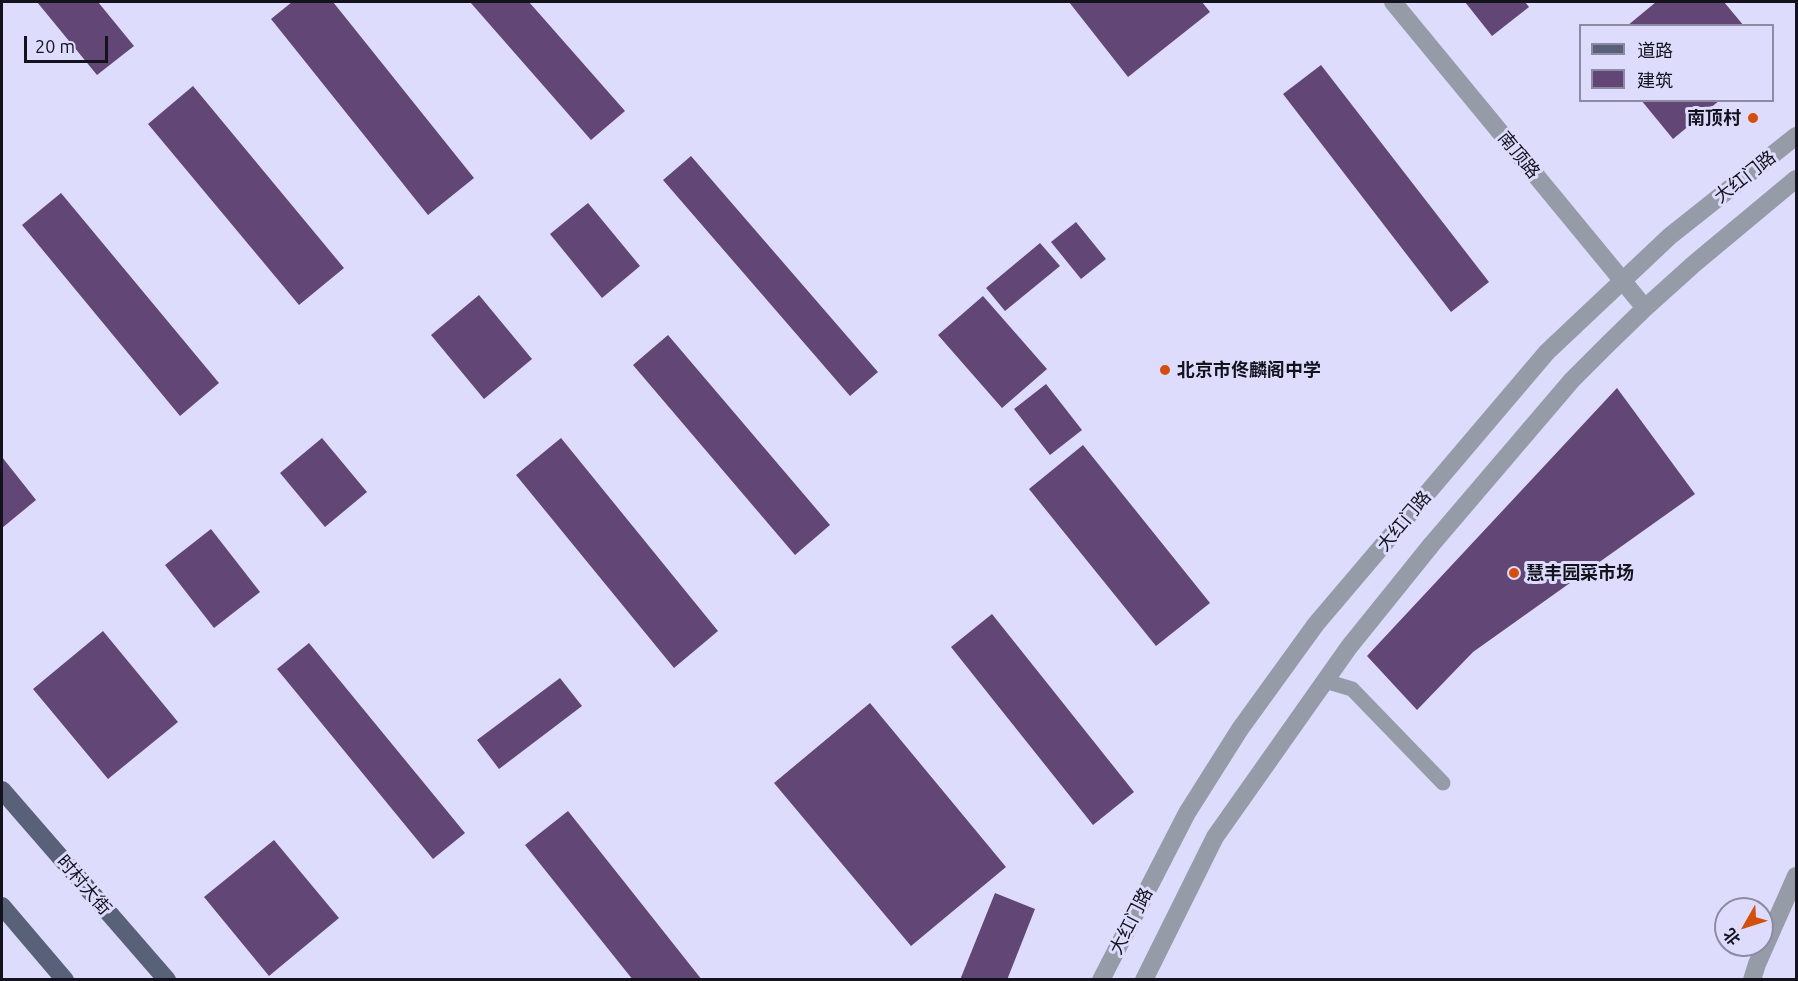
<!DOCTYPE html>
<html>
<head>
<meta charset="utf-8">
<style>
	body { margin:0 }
	#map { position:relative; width:1798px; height:981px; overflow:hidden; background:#dedcfc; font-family:Ubuntu,"Noto Sans SC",sans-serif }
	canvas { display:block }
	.frame { position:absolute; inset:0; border:3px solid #13121d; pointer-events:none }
	.legend { position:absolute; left:1579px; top:24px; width:195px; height:78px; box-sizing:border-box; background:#dedcfc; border:2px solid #8d8ba3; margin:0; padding:8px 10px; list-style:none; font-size:18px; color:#13121d }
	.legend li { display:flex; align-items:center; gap:12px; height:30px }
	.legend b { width:30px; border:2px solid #8d8ba3 }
	.north { position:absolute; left:1714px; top:897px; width:60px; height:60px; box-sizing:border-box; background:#dedcfc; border:2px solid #8d8ba3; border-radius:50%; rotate:231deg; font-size:16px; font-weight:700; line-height:24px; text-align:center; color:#13121d }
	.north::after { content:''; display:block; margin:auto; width:21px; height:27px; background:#d44e0e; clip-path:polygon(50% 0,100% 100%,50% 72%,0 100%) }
	.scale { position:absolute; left:24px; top:36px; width:84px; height:27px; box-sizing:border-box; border:3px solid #13121d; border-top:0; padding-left:8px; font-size:18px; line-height:21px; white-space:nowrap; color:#13121d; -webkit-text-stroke:4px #dedcfc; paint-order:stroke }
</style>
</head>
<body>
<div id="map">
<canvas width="1798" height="981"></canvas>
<div class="frame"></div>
<ul class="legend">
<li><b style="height:8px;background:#586177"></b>道路</li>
<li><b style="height:16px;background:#624675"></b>建筑</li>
</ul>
<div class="north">北</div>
<div class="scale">20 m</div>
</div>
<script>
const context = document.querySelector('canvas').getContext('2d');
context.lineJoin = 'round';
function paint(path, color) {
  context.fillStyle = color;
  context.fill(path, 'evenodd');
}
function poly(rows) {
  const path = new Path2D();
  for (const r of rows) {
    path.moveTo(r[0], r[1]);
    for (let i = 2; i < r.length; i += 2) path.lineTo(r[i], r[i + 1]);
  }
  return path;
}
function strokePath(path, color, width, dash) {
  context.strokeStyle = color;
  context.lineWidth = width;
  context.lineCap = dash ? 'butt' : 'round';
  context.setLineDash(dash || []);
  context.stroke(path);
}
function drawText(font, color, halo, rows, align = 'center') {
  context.font = font + ' Ubuntu,"Noto Sans SC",sans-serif';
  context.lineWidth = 6;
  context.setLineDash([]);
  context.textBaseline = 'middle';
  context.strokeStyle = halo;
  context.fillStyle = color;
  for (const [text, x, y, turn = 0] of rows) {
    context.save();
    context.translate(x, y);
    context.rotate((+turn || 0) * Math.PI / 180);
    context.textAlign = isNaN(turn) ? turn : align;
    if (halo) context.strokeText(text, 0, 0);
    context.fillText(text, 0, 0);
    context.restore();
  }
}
paint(poly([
	[37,2,98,2,134,46,97,75],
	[292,2,333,2,474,178,428,215,271,19],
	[470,2,529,2,625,111,591,140],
	[1069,2,1202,2,1210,12,1128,77],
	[1465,2,1525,2,1529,7,1492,36],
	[1656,2,1724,2,1744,26,1627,26],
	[1321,65,1489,282,1451,312,1283,94],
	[193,86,344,268,299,305,148,124],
	[1641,100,1720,100,1673,139],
	[691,156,878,372,850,396,663,180],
	[61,193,219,383,180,416,22,225],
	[588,203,640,266,602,298,550,234],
	[1076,222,1106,259,1081,279,1051,242],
	[1040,243,1060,266,1005,311,986,288],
	[479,295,532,359,484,399,431,335],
	[983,296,1047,369,1002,408,938,335],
	[668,335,830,525,795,555,633,365],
	[1046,384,1082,430,1050,455,1014,409],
	[1617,388,1695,494,1473,652,1417,710,1367,656],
	[322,438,367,492,325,527,280,473],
	[561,438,718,631,674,668,516,475],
	[1083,445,1210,603,1156,646,1029,489],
	[2,457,36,500,2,528],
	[211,529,260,592,214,628,165,565],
	[992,614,1134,792,1093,825,951,647],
	[103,631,178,722,108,779,33,689],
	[309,643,465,833,433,859,277,669],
	[560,678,582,706,499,769,477,740],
	[870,703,1006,867,911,946,774,783],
	[568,811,702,980,633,980,525,845],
	[274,840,339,918,269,976,204,897],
	[995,893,1035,909,1007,980,960,980]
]), '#624675');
strokePath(poly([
	[1325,681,1352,689,1443,783]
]), '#959ba7', 15);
strokePath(poly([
	[1752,980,1757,964,1796,876]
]), '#959ba7', 18);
strokePath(poly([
	[1393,2,1645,308],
	[1101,980,1187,813,1240,729,1316,624,1547,352,1670,236,1796,136],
	[1144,980,1215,837,1349,647,1432,544,1572,380,1607,345,1645,308,1695,263,1796,179]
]), '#959ba7', 18);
strokePath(poly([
	[2,790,167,980],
	[2,906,65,980]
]), '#586177', 18);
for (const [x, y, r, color] of [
	[1753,118,6,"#d44e0e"],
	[1165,370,6,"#d44e0e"],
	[1514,573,6,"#d44e0e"]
]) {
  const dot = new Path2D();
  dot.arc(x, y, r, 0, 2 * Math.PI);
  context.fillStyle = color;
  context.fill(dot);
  strokePath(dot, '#dedcfc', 2);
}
drawText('bold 18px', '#13121d', '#dedcfc', [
	["南顶村",1741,118,"right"],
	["北京市佟麟阁中学",1177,370],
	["慧丰园菜市场",1526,573]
], 'left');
drawText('18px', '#13121d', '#dedcfc', [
	["南顶路",1519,155,51],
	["大红门路",1745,177,-38],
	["大红门路",1404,521,-50],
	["时村大街",84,885,49],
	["大红门路",1131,921,-63]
]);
</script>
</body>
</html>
